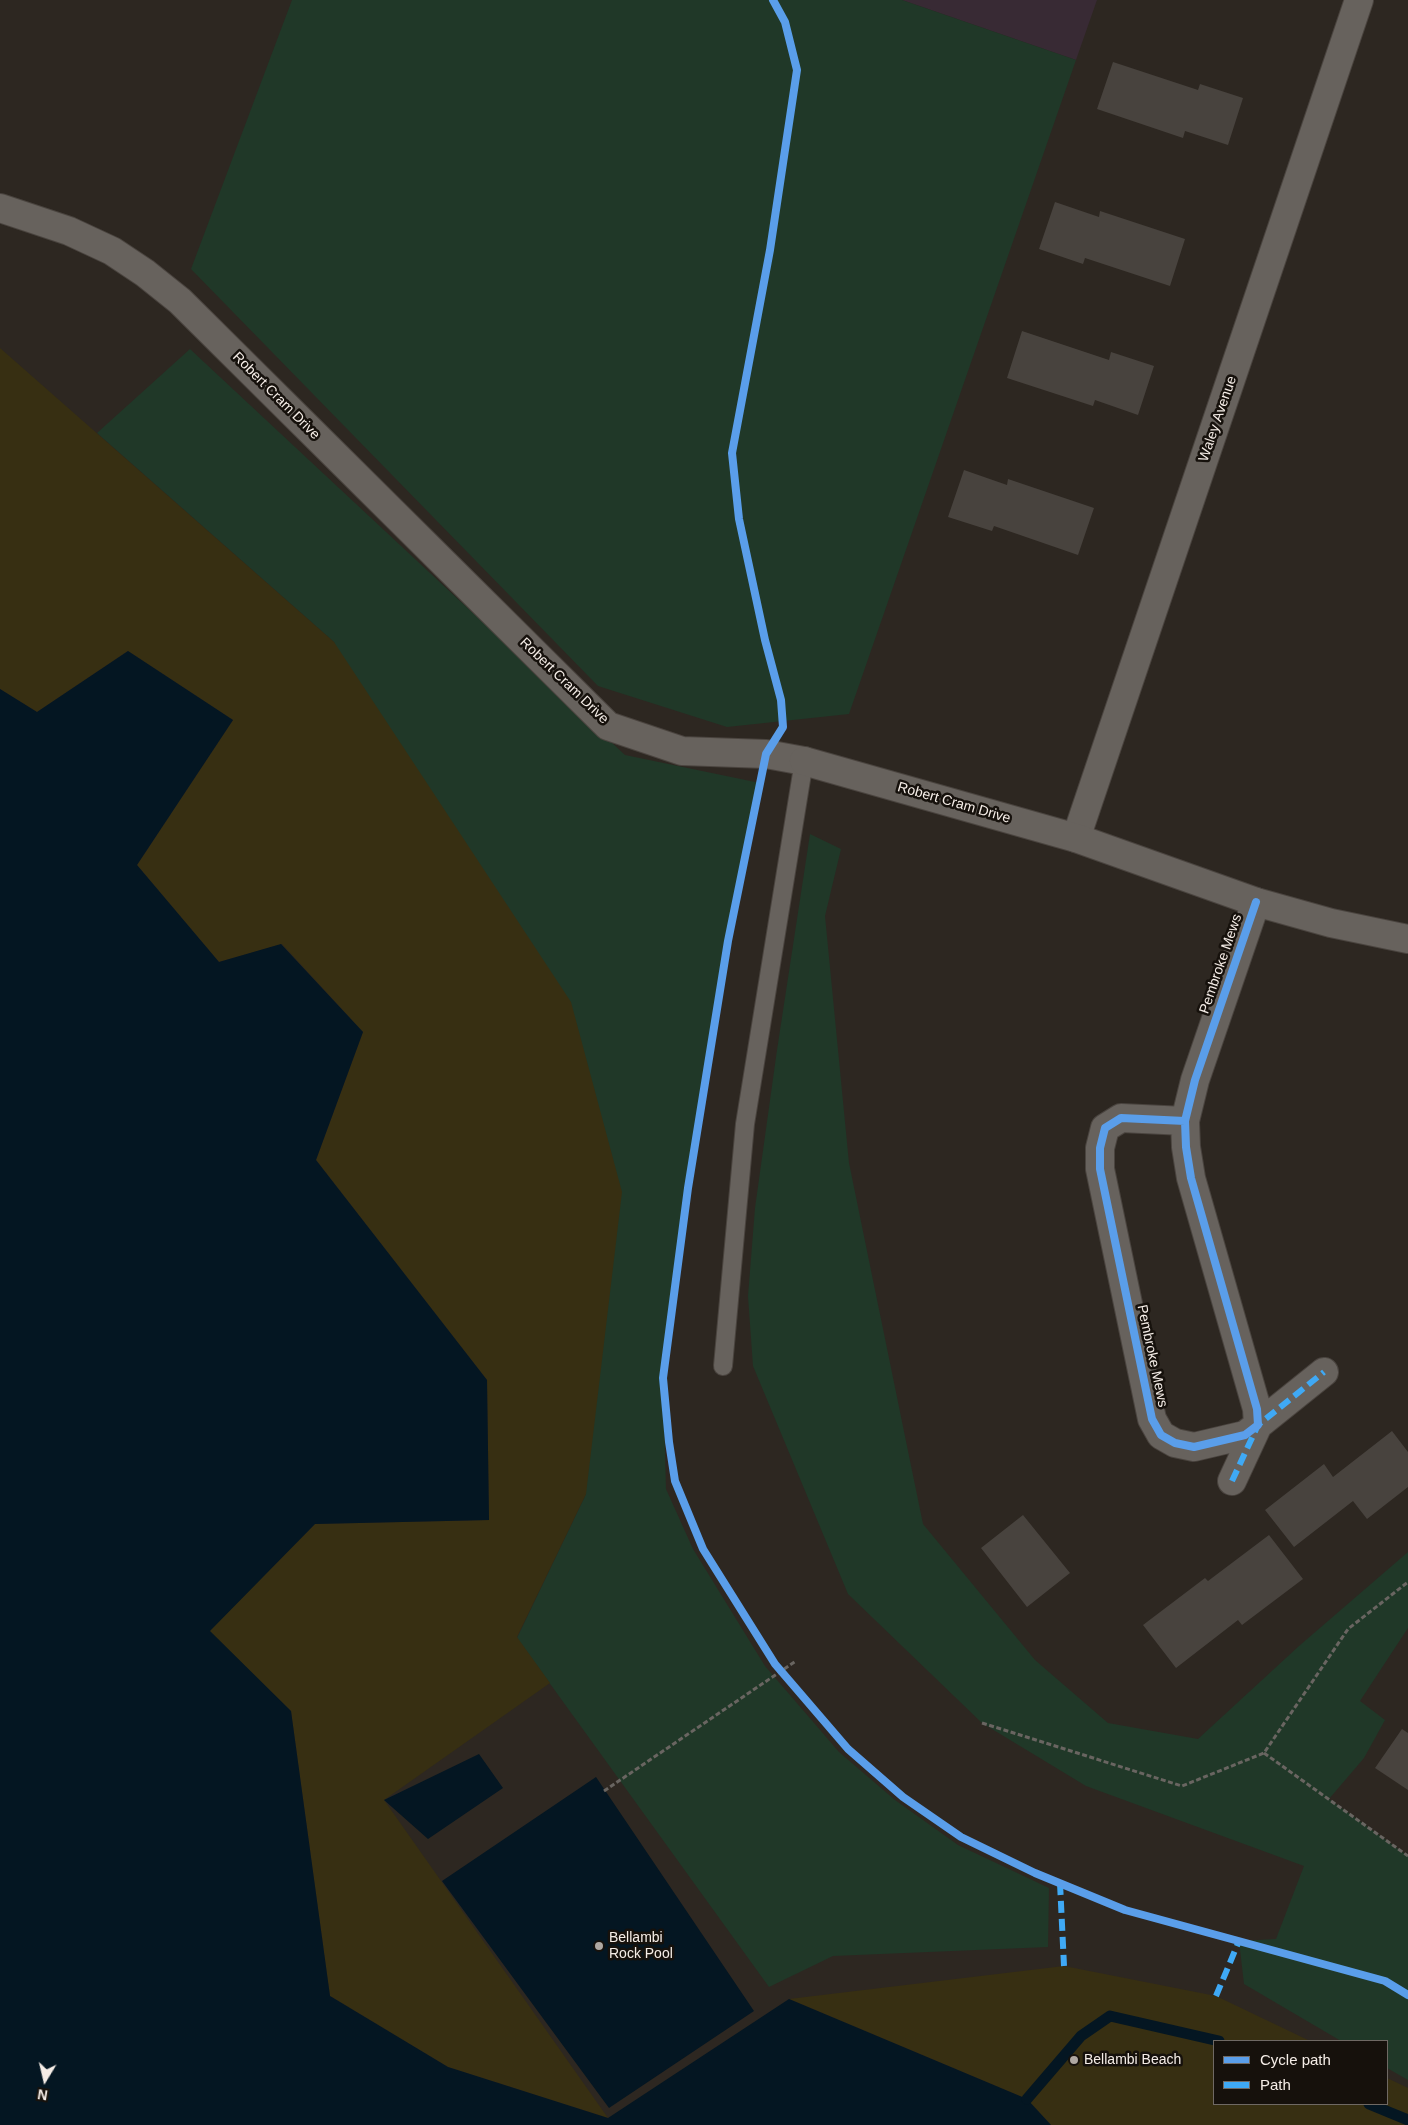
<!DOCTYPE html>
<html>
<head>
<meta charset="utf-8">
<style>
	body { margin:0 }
	#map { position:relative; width:1408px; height:2125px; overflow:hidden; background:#2d2721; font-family:Arial,sans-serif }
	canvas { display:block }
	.legend { position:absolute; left:1213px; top:2040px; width:175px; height:65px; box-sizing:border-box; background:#16110c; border:1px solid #6f6964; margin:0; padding:6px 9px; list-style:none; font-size:15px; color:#f5ede7 }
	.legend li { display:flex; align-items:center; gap:10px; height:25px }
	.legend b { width:25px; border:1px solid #6f6964 }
	.north { position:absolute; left:20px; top:2055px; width:50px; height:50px; -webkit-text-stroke:4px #16110c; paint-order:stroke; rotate:189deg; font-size:14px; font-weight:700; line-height:20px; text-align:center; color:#f5ede7 }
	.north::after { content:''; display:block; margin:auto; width:18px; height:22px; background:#f5ede7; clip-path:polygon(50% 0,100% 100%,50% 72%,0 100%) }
</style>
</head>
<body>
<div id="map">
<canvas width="1408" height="2125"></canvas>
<ul class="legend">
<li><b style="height:6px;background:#5a9eea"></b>Cycle path</li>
<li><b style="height:6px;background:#3fa9f5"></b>Path</li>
</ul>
<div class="north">N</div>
</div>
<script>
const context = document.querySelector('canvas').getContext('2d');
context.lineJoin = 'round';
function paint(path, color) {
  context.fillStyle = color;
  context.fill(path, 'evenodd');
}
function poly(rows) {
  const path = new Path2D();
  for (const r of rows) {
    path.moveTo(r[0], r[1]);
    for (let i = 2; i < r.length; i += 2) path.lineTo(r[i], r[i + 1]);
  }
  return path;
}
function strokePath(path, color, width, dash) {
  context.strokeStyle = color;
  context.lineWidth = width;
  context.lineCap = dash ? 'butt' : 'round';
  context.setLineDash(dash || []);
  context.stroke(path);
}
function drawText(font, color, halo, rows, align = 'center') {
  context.font = font + ' Arial,sans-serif';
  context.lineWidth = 5;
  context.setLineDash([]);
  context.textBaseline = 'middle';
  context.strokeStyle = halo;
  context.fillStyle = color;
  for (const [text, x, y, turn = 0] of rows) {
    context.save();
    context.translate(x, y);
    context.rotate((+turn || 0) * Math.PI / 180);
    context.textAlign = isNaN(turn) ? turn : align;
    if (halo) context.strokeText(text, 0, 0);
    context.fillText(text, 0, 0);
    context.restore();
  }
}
paint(poly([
	[902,0,1097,0,1076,60]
]), '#382a34');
paint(poly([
	[292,0,902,0,1076,60,849,714,727,727,598,686,191,269],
	[190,349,625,755,760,783,690,1172,663,1378,666,1489,693,1549,765,1666,839,1752,895,1800,958,1845,1049,1888,1048,1947,833,1956,769,1987,517,1638,586,1494,334,642,97,433],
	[810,834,841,849,825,916,849,1163,923,1524,1035,1660,1108,1723,1198,1739,1299,1646,1408,1552,1408,1628,1360,1701,1385,1720,1364,1758,1329,1799,1408,1856,1408,2080,1387,2068,1387,2041,1341,2041,1244,1984,1239,1941,1276,1939,1304,1866,1086,1786,982,1723,848,1594,753,1366,748,1296,755,1208,777,1050]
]), '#203828');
paint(poly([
	[0,348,334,642,571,1002,622,1192,586,1494,517,1637,550,1683,384,1800,608,2118,448,2067,330,1996,291,1711,209,1631,315,1524,489,1520,487,1380,316,1160,363,1032,282,944,219,962,137,865,233,720,128,651,37,712,0,689],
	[1064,1966,1216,1996,1310,2041,1214,2041,1214,2104,1387,2104,1387,2078,1408,2088,1408,2125,1051,2125,1027,2099,789,1999]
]), '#372f12');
paint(poly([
	[128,651,233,720,137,865,219,962,281,944,363,1032,316,1160,487,1380,489,1520,315,1524,210,1631,291,1711,330,1996,448,2067,608,2118,789,1999,1027,2099,1051,2125,0,2125,0,689,37,712],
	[479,1754,503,1788,428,1839,384,1800],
	[596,1777,754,2011,609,2108,442,1881]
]), '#041622');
strokePath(poly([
	[1027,2099,1081,2036,1110,2016,1219,2041],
	[1369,2104,1408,2120]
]), '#041622', 11);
paint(poly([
	[1113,62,1198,90,1200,84,1243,98,1228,145,1185,131,1183,138,1097,109],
	[1055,202,1099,217,1100,211,1185,239,1170,286,1085,258,1083,264,1039,249],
	[1022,331,1109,360,1111,352,1154,366,1138,415,1095,400,1093,406,1007,378],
	[964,470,1007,485,1008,479,1094,508,1078,555,994,526,992,531,948,517],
	[1392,1431,1408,1452,1408,1487,1367,1519,1353,1501,1294,1547,1265,1510,1324,1464,1333,1477],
	[1023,1515,1070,1573,1027,1607,981,1548],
	[1269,1535,1303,1579,1242,1625,1238,1620,1176,1668,1143,1625,1205,1578,1208,1581],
	[1402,1729,1408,1733,1408,1790,1375,1768]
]), '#48433e');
const lane = poly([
	[723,1366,745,1124,804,761]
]);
const street = poly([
	[0,208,69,231,112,251,145,273,180,301,608,726,682,751,766,754,804,761],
	[1076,838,1359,0],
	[1185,1121,1121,1118,1105,1128,1100,1148,1100,1169,1152,1419,1161,1435,1175,1443,1194,1447,1245,1435,1258,1425,1257,1409,1191,1178,1186,1147,1185,1121,1195,1080,1256,902],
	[1232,1481,1258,1425,1324,1372]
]);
const secondary = poly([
	[804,761,1076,838,1256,902,1331,923,1408,939]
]);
strokePath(lane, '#4a443f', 20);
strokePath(street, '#4a443f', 30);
strokePath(secondary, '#4a443f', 30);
strokePath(poly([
	[982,1723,1182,1786,1264,1753,1348,1629,1408,1582],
	[1264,1753,1408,1856],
	[604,1791,796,1661]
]), '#696561', 3, [5, 2.5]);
strokePath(lane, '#67625d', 18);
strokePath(street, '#67625d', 28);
strokePath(secondary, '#67625d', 28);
strokePath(poly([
	[1232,1481,1258,1425,1324,1372],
	[1060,1883,1064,1966],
	[1216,1996,1239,1941]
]), '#3fa9f5', 6, [12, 6]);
strokePath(poly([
	[773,0,785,22,797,70,770,250,732,453,739,519,765,640,781,700,783,727,766,754,728,941,688,1188,663,1378,669,1442,675,1481,703,1549,775,1664,848,1749,903,1797,961,1837,1035,1873,1125,1910,1385,1981,1408,1995],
	[1185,1121,1121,1118,1105,1128,1100,1148,1100,1169,1152,1419,1161,1435,1175,1443,1194,1447,1245,1435,1258,1425,1257,1409,1191,1178,1186,1147,1185,1121,1195,1080,1256,902]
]), '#5a9eea', 8);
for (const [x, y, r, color] of [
	[599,1946,5,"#afa8a2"],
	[1074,2060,5,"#afa8a2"]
]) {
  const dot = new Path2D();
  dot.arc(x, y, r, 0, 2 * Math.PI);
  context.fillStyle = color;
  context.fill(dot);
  strokePath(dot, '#16110c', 2);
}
drawText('14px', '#f5ede7', '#16110c', [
	["Robert Cram Drive",276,396,45],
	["Waley Avenue",1218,419,-71],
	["Robert Cram Drive",564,681,44],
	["Robert Cram Drive",954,803,16],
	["Pembroke Mews",1221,964,-71],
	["Pembroke Mews",1152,1356,78]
]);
drawText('14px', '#f5ede7', '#16110c', [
	["Bellambi",609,1938],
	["Rock Pool",609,1954],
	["Bellambi Beach",1084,2060]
], 'left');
</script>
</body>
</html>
